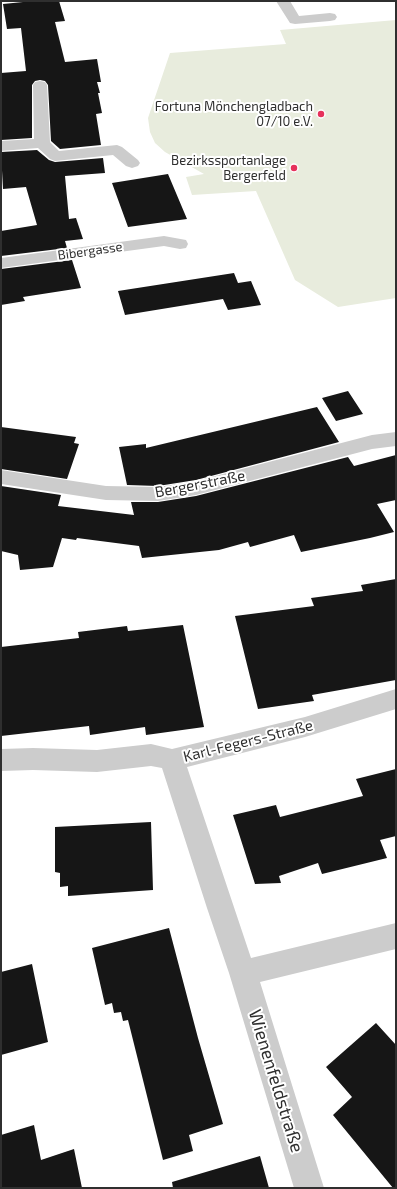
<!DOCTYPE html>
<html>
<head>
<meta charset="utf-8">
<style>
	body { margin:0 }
	#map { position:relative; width:397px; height:1189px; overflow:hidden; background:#fff; font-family:"Exo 2",sans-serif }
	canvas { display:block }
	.frame { position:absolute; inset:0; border:2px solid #2f2f2f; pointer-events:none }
</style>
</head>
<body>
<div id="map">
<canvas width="397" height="1189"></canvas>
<div class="frame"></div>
</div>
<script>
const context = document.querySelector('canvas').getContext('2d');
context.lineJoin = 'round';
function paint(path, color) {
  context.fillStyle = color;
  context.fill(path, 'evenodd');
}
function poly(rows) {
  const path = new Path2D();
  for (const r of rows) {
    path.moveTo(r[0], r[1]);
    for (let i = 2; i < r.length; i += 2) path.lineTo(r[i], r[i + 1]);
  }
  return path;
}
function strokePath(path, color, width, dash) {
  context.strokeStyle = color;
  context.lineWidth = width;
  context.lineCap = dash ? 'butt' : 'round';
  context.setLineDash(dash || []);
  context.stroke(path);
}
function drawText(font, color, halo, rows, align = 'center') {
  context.font = font + ' "Exo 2",sans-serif';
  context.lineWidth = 4;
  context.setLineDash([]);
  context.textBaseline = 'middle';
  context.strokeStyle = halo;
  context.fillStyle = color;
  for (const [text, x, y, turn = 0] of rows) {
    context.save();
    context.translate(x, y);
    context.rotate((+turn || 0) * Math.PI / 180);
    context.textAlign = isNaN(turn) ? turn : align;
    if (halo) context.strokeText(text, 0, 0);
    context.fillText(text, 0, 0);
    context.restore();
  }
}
paint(poly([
	[396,20,396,298,338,307,295,280,256,191,192,195,186,177,204,174,165,152,155,143,150,132,148,118,170,53,286,44,280,30]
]), '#e8ecdd');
paint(poly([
	[33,1,59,1,65,21,55,22,65,62,97,59,101,82,97,82,100,93,98,93,102,113,96,114,101,145,60,149,51,141,48,85,45,81,40,80,35,81,32,85,32,138,1,140,1,73,26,71,21,28,7,29,3,4],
	[37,150,49,160,55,162,103,158,105,173,65,176,69,219,76,218,83,239,65,241,67,248,1,256,1,231,37,225,26,187,3,189,1,152],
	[168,174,187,219,128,227,112,183],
	[72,260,81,288,23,297,25,301,1,305,1,269],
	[234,273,238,283,251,281,261,305,228,310,223,299,125,315,118,291],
	[348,391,363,414,336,421,322,398],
	[317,407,339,442,196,480,158,486,127,485,119,447,146,444,146,448],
	[1,427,76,437,74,443,79,444,67,479,1,469],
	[396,455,396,500,377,504,394,532,370,538,301,552,294,535,250,547,248,542,219,550,142,558,139,546,77,538,76,540,62,538,53,567,20,570,18,555,1,551,1,486,61,495,58,506,134,515,131,502,158,502,196,496,348,457,354,466],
	[396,579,396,680,312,695,314,701,258,709,235,616,314,606,311,598,363,591,361,585],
	[183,625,204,727,146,735,145,727,90,735,89,726,1,736,1,647,79,638,78,632,127,626,128,631],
	[396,769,396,836,380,840,387,858,322,874,318,863,279,876,281,883,255,884,233,815,276,805,280,817,363,796,356,779],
	[151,822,153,890,68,896,68,886,60,887,60,873,55,872,55,827],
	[169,928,198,1038,223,1124,189,1135,193,1151,163,1160,128,1020,123,1021,121,1012,114,1013,112,1003,105,1005,92,948],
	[32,964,48,1042,1,1055,1,972],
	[376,1023,396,1045,396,1188,393,1188,333,1115,352,1097,326,1067],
	[34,1125,41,1160,74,1149,82,1188,1,1188,1,1135],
	[260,1156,269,1188,173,1188,172,1182]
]), '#161616');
paint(poly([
	[276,1,290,1,299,16,330,13,335,14,337,17,335,20,330,21,295,24,290,23,276,1],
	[40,81,45,82,47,85,50,142,59,151,117,145,122,147,138,160,140,163,138,166,132,168,126,166,113,155,55,161,50,159,38,148,1,151,1,141,34,139,33,85,35,82,40,81],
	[164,236,186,240,188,244,186,248,180,249,164,246,1,268,1,258,164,236],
	[396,432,396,446,372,449,196,495,158,501,106,500,1,484,1,470,106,486,158,487,196,481,372,435,396,432],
	[396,689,396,709,305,737,187,767,251,958,396,923,396,949,260,982,324,1188,294,1188,229,973,207,908,162,768,151,766,97,772,33,770,1,771,1,749,33,748,97,750,151,744,172,749,305,717,396,689]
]), '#ccc');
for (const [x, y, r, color] of [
	[321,114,4,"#e6315b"],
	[294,168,4,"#e6315b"]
]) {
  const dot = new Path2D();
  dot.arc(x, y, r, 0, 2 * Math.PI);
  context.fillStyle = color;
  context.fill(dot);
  strokePath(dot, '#fff', 1.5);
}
drawText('13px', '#2f2f2f', '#fff', [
	["Fortuna Mönchengladbach",313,107],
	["07/10 e.V.",313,122],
	["Bezirkssportanlage",286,161],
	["Bergerfeld",286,176]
], 'right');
drawText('13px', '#2f2f2f', '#fff', [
	["Bibergasse",90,251,-8]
]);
drawText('15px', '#2f2f2f', '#fff', [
	["Bergerstraße",200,484,-11],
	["Karl-Fegers-Straße",248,741,-14]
]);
drawText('18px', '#2f2f2f', '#fff', [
	["Wienenfeldstraße",276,1081,73]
]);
</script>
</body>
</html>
